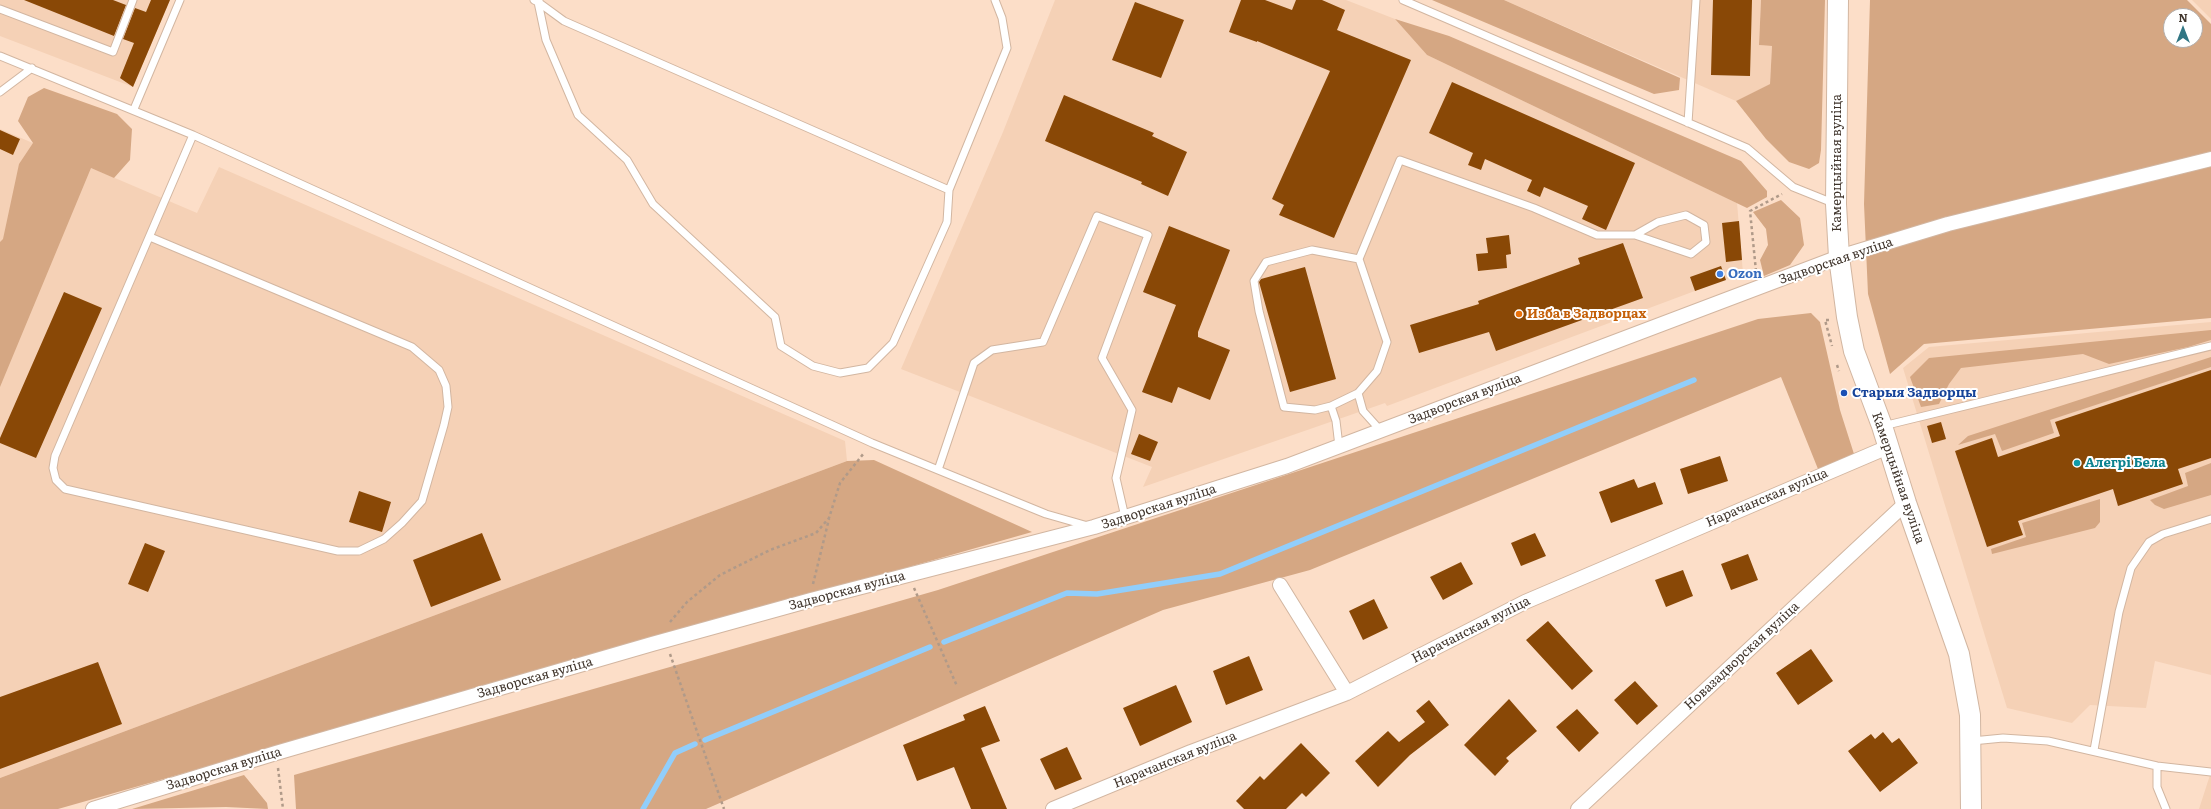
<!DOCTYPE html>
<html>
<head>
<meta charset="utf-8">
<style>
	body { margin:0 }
	#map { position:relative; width:2211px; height:809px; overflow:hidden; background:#fcdec8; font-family:Literata,serif }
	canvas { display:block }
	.north { position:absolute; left:2163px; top:8px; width:40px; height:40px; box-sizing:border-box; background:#fff; border:1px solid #b3aeab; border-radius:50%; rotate:0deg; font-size:11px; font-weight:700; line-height:16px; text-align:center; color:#40352c }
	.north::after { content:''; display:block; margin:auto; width:14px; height:18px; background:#317684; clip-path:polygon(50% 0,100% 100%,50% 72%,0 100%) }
</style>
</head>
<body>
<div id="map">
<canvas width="2211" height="809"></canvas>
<div class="north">N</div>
</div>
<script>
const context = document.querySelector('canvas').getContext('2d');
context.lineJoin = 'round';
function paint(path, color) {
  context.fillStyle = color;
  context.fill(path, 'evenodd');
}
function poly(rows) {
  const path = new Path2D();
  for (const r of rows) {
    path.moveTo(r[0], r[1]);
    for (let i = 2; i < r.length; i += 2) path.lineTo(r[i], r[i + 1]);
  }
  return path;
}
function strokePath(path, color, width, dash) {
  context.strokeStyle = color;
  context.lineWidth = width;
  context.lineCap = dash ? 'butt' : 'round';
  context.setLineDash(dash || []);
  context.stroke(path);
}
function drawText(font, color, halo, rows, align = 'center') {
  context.font = font + ' Literata,serif';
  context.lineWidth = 4;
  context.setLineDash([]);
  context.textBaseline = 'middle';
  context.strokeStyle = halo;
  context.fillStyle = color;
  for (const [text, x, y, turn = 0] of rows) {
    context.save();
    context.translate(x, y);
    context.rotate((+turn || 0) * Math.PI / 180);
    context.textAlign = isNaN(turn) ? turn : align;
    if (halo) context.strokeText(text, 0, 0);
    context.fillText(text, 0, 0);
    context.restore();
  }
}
paint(poly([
	[0,0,170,0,133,87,0,36],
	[1055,0,1346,0,1395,19,1427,55,1737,203,1743,273,1387,406,1385,403,1143,487,1152,467,901,369,1003,132],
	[1504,0,1761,0,1759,45,1772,46,1770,84,1736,101],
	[2192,0,2211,0,2211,19],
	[0,129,197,213,219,167,845,441,847,461,0,778],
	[2211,322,2211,675,2155,661,2146,708,2090,705,2072,723,2007,708,1903,368,1929,347],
	[2211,771,2211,809,2199,809,2211,772]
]), '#f5d1b6');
paint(poly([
	[1432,0,1504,0,1680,78,1679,90,1654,94],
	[1761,0,1825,0,1821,150,1819,163,1809,169,1789,162,1766,139,1736,101,1770,84,1772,46,1759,45],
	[1870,0,2187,0,2211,24,2211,318,1924,344,1890,374,1868,294,1864,204],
	[2171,16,2195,16,2195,40,2171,40],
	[1395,19,1449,36,1741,161,1767,191,1767,197,1747,208,1427,55],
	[44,88,117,114,132,129,130,160,114,178,91,168,0,387,0,242,3,239,19,164,33,143,18,121,28,97],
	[1781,200,1800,218,1804,245,1790,265,1764,276,1760,260,1768,245,1766,229,1753,212],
	[1811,313,1820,322,1840,410,1854,454,1818,469,1781,377,1310,570,1163,610,706,809,296,809,294,775,938,590,1758,319],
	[2211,330,2211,340,2188,347,2109,364,2083,354,1961,368,1949,384,1939,404,1921,407,1910,377,1929,358],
	[2211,357,2211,367,2050,420,2054,433,2002,451,1995,434,1958,445,1968,436],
	[874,460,1032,532,58,809,0,809,0,778,847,461],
	[2211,463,2211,495,2164,509,2155,505,2150,500,2188,486,2185,473],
	[2100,499,2100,522,2095,528,1992,554,1991,549,2026,537,2022,523],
	[244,775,267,803,268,809,226,807,132,809]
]), '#d5a783');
strokePath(poly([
	[944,642,1067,593,1097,594,1220,574,1694,380],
	[705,740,930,647],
	[643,809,675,753,695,744]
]), '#91cefb', 5.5);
paint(poly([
	[24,0,113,0,126,5,114,36],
	[151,0,170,0,133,87,120,78,134,43,123,39,135,8,146,12],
	[1241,0,1265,0,1292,10,1296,0,1322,0,1345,10,1337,30,1411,60,1334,238,1279,215,1284,205,1272,199,1330,71,1257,41,1257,42,1229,32],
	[1713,0,1752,0,1750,76,1711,75],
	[1135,2,1184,20,1161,78,1112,60],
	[1452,82,1635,163,1606,230,1582,219,1588,206,1544,187,1540,197,1527,191,1532,180,1485,159,1481,170,1468,165,1473,153,1429,133],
	[1064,95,1154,133,1152,136,1187,152,1168,196,1141,184,1142,182,1045,141],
	[0,130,20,139,13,155,0,149],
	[1739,221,1742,260,1726,262,1722,223],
	[1169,226,1230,250,1198,332,1198,337,1230,350,1210,400,1178,387,1172,403,1142,392,1176,305,1143,292],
	[1509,235,1511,254,1506,255,1507,268,1478,271,1476,254,1488,253,1486,238],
	[1623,243,1643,298,1496,351,1489,332,1419,353,1410,325,1479,304,1478,301,1580,264,1578,258],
	[1721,266,1726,280,1695,291,1690,277],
	[1305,267,1336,379,1290,392,1259,282,1261,279],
	[64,292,102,308,36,458,0,443,0,438],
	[2211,370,2211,458,2178,469,2183,484,2118,506,2113,489,2018,521,2023,535,1987,547,1955,451,1992,438,1998,457,2060,436,2055,422],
	[1941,422,1946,439,1932,443,1927,426],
	[1139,434,1158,442,1150,461,1131,454],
	[1720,456,1728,481,1688,494,1680,469],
	[1634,479,1638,488,1655,482,1663,504,1611,523,1599,492],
	[359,491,391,502,382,532,349,522],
	[482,533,501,580,431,607,413,560],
	[1535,533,1546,556,1521,566,1511,543],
	[145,543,165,551,148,592,128,584],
	[1748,554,1758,580,1731,590,1721,564],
	[1461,562,1473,584,1443,600,1430,577],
	[1683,570,1693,596,1666,607,1655,580],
	[1374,599,1388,628,1363,640,1349,611],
	[1548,621,1593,671,1572,690,1526,640],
	[1811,649,1833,681,1798,705,1776,673],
	[1249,656,1263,690,1226,705,1213,671],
	[98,662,122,724,0,769,0,697],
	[1635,681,1658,706,1637,725,1614,700],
	[1176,685,1192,722,1140,746,1123,708],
	[1509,699,1537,731,1506,758,1509,761,1495,776,1464,745],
	[1429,700,1449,725,1410,755,1378,787,1355,761,1388,731,1399,742,1425,722,1416,711],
	[985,706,1000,741,981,748,1007,809,971,809,954,767,917,781,903,745,965,720,963,715],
	[1577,709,1599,733,1579,752,1556,727],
	[1883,732,1892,743,1899,738,1918,763,1880,792,1848,751,1871,734,1875,739],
	[1301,743,1330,773,1306,797,1302,793,1286,809,1244,809,1236,801,1260,776,1264,780],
	[1067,747,1082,779,1055,790,1040,759]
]), '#894806');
const lane = poly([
	[534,0,538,2,546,40,578,115,627,160,653,204,775,317,781,346,813,366,840,373,868,368,893,343,947,222,949,190],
	[539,0,538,2,564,21,949,190,1007,48,1002,18,995,0],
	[1403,0,1747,148,1793,187,1833,203],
	[0,9,113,52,133,0],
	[0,56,193,135,872,443,1046,514,1088,526],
	[0,92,32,68],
	[134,109,180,0],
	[1688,123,1696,0],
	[150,237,412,347,439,370,446,386,448,407,444,425,422,501,402,523,384,539,359,551,338,551,65,489,56,480,53,468,55,456,193,135],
	[1359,259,1400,160,1534,208,1597,235,1635,235,1658,222,1686,215,1704,225,1706,242,1691,254,1635,235],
	[1358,393,1331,406,1315,410,1284,407,1259,311,1254,281,1266,262,1312,250,1359,259,1387,342,1377,371,1358,393,1363,411,1381,431],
	[1331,406,1336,421,1339,446],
	[1883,426,2211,346],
	[938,470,974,363,992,350,1043,342,1097,216,1148,235,1102,358,1132,410,1116,478,1125,517],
	[1972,741,2003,738,2048,741,2157,766,2211,772],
	[2094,750,2119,612,2131,568,2149,542,2163,534,2211,519],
	[2157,766,2157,787,2166,809]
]);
const street = poly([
	[1280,585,1347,693],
	[93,809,276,753,652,644,811,600,1094,527,1287,466,1839,257,1948,224,2211,159],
	[1053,809,1191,752,1347,693,1525,602,1888,447],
	[1578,809,1906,503]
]);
const secondary = poly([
	[1838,0,1836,204,1839,257,1847,317,1854,351,1882,426,1906,503,1959,654,1970,715,1971,809]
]);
strokePath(lane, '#d2b6a1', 9);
strokePath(street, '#d2b6a1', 16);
strokePath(secondary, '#d2b6a1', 22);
strokePath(poly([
	[1756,271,1750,211,1782,194],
	[1829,320,1825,320,1832,346],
	[1837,365,1839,371],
	[813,584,829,519],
	[914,588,957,686],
	[670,622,687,602,720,575,770,550,816,533,829,518,840,483,864,453],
	[670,654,724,809],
	[278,768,283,809]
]), '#b09a89', 2.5, [3, 3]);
strokePath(lane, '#fff', 7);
strokePath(street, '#fff', 14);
strokePath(secondary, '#fff', 20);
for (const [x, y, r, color] of [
	[1720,274,4,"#3f7fe0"],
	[1519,314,4,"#e8710a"],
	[1844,393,4,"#1a4fb4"],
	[2077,463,4,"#0f9aa8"]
]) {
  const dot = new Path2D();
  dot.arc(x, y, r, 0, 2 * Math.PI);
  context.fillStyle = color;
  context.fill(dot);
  strokePath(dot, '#fff', 1.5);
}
drawText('13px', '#40352c', '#fff', [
	["Камерцыйная вуліца",1837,163,-90],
	["Задворская вуліца",1836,261,-19],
	["Задворская вуліца",1465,399,-21],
	["Камерцыйная вуліца",1898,478,71],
	["Нарачанская вуліца",1767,498,-23],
	["Задворская вуліца",1159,507,-18],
	["Задворская вуліца",847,591,-15],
	["Нарачанская вуліца",1471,630,-27],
	["Новазадворская вуліца",1742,656,-43],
	["Задворская вуліца",535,678,-16],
	["Нарачанская вуліца",1175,760,-22],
	["Задворская вуліца",224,769,-17]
]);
drawText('bold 13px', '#366cbe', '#fff', [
	["Ozon",1728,274]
], 'left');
drawText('bold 13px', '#c56008', '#fff', [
	["Изба в Задворцах",1527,314]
], 'left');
drawText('bold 13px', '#164399', '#fff', [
	["Старыя Задворцы",1852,393]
], 'left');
drawText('bold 13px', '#0d838f', '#fff', [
	["Алегрі Бела",2085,463]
], 'left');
</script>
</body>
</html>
